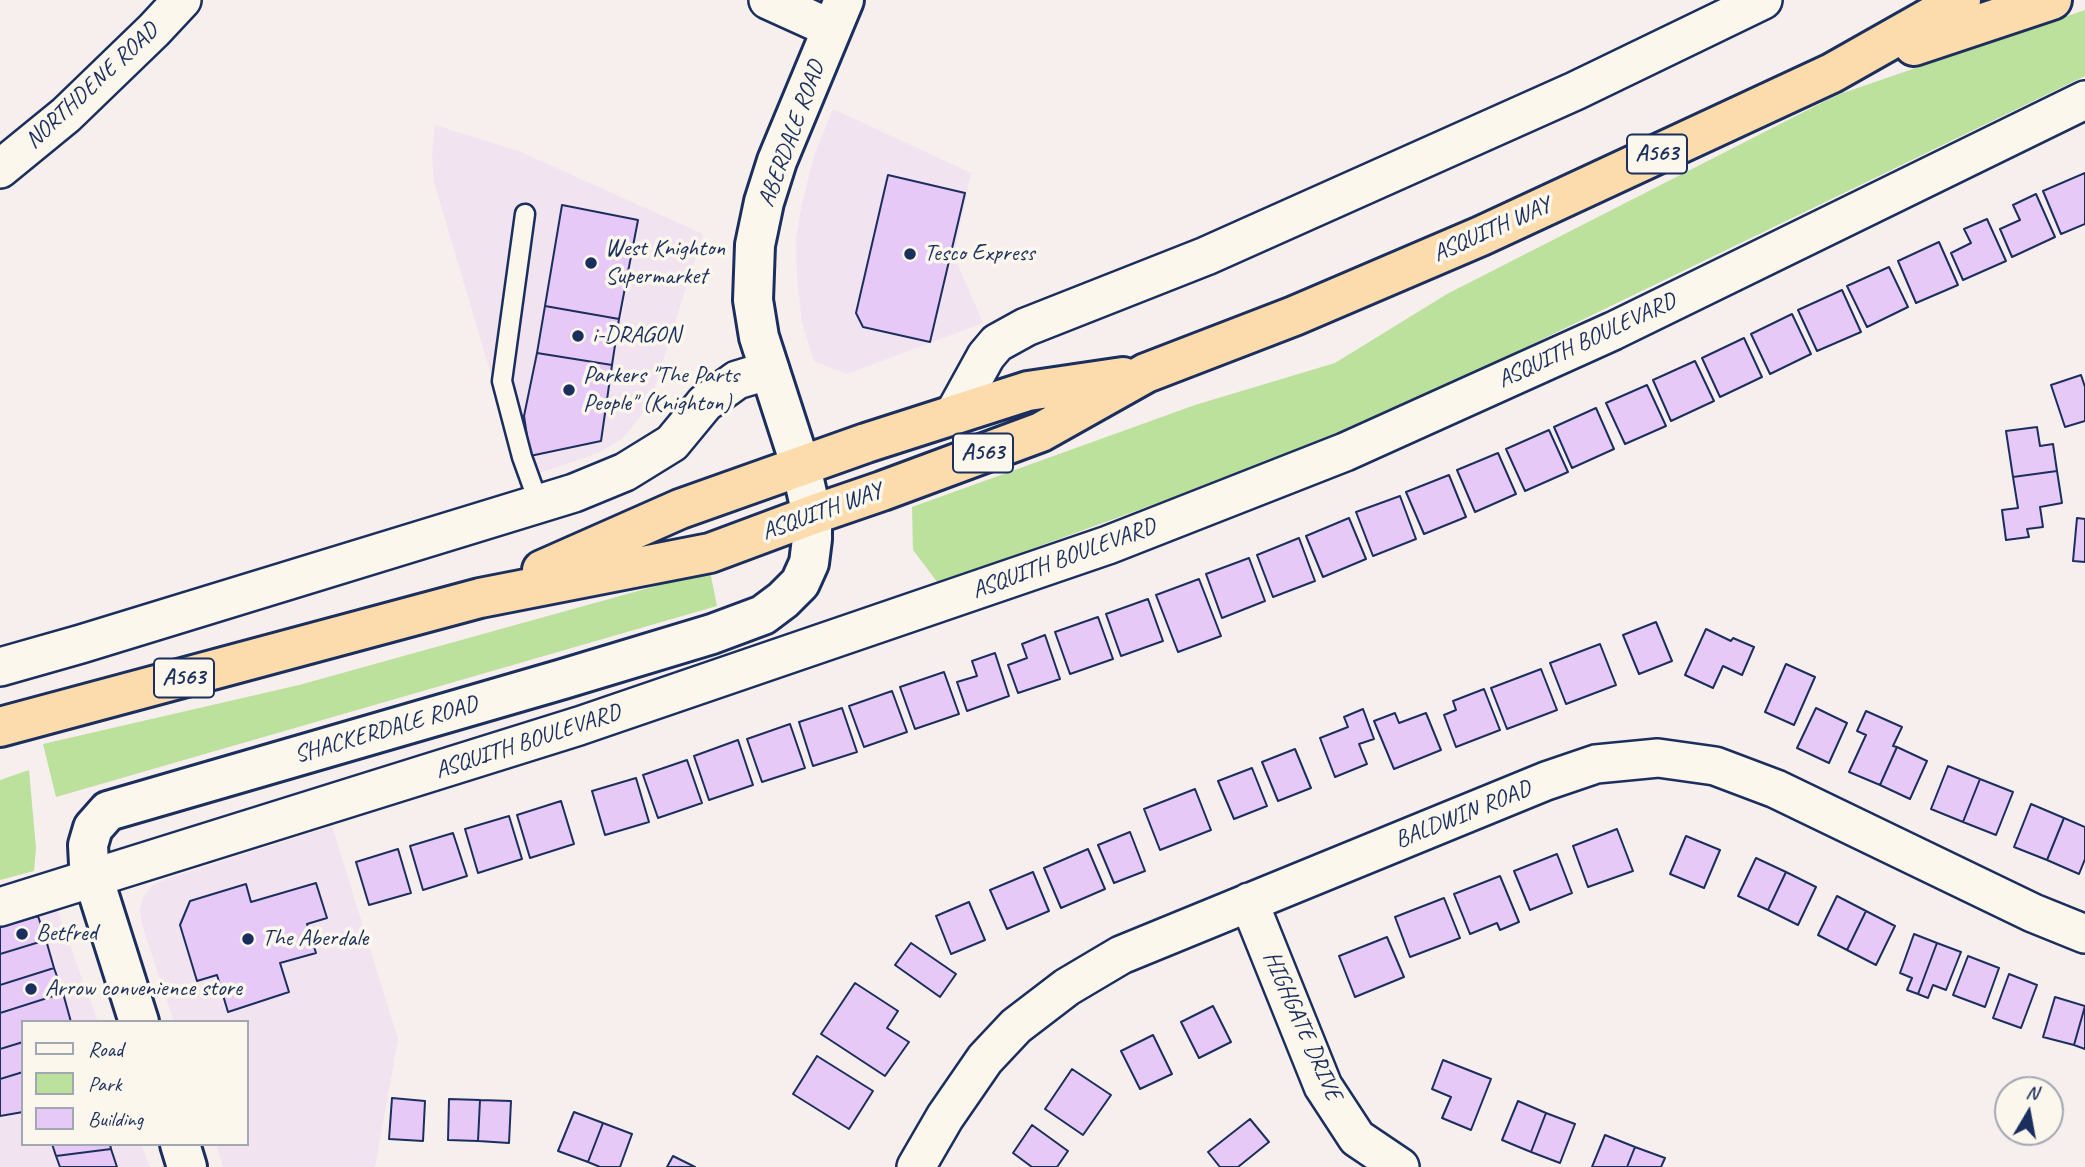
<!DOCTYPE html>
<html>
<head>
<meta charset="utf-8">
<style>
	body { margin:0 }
	#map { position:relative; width:2085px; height:1167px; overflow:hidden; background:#f7eeee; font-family:Caveat,sans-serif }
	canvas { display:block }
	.legend { position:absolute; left:21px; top:1020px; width:228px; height:126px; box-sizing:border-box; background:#fbf7ec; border:2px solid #a1a7b3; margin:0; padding:9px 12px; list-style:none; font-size:21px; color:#1b2f5e }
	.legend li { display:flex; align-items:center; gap:14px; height:35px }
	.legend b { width:35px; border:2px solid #a1a7b3 }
	.north { position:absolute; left:1994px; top:1076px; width:70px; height:70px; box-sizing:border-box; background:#fbf7ec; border:2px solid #a1a7b3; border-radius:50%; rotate:10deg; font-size:19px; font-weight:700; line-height:28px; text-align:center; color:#1b2f5e }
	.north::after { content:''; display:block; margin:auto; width:24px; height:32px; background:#1b2f5e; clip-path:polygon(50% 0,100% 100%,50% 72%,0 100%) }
</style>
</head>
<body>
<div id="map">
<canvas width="2085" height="1167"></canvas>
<ul class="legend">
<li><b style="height:9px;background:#fbf7ec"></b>Road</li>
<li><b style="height:19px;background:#bce19c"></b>Park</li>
<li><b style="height:19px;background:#e6c9f7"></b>Building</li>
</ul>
<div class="north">N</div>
</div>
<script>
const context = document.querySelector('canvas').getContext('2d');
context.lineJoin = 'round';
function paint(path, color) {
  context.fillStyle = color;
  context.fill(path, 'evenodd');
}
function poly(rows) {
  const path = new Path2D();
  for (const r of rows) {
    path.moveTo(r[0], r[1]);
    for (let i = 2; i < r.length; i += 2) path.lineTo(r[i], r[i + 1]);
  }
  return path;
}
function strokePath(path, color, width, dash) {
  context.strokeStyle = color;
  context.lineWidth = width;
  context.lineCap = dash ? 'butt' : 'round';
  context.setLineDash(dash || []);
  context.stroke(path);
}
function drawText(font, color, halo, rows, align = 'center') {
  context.font = font + ' Caveat,sans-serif';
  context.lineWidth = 7;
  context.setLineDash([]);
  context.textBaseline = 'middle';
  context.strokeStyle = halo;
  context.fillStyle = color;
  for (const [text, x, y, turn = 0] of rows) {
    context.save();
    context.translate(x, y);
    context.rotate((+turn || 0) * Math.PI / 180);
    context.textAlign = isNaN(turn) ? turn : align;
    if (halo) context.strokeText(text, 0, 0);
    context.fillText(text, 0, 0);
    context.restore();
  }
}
paint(poly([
	[833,109,971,173,954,256,983,323,847,374,814,361,802,323,797,279,796,239,802,204,814,156],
	[435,125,521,152,703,234,655,386,641,416,623,438,598,453,522,479,434,182,432,154],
	[332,826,398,1039,375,1167,223,1167,216,1144,247,1144,247,1022,174,1022,142,925,140,910,143,897,152,886,163,880],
	[57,910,98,1022,23,1022,23,1144,141,1144,150,1167,0,1167,0,928]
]), '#f2e3f1');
paint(poly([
	[2085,10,2085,76,1452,383,1273,461,938,583,913,550,912,507,1195,405,1335,363,1447,294,1837,95],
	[710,571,717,606,56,797,43,744,299,685],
	[29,770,36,848,34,871,0,880,0,780]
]), '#bce19c');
const building = poly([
	[2085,173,2085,224,2061,234,2043,191,2085,173],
	[888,175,965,193,930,342,863,327,856,313,888,175],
	[2036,194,2055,237,2012,257,2000,229,2020,220,2013,205,2036,194],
	[562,205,638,220,619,319,545,306,562,205],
	[1987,219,2006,261,1963,280,1951,253,1971,243,1964,229,1987,219],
	[1939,242,1958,285,1916,303,1898,261,1939,242],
	[1889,267,1908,307,1867,327,1847,286,1889,267],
	[1842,290,1861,332,1817,351,1798,310,1842,290],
	[545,306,619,319,612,365,537,353,545,306],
	[1792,314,1811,354,1770,374,1751,334,1792,314],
	[1744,338,1762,377,1720,397,1702,358,1744,338],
	[537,353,612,365,601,441,530,456,524,416,537,353],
	[1695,361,1714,401,1671,421,1653,380,1695,361],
	[2081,375,2085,387,2085,421,2065,427,2051,385,2081,375],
	[1647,385,1666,426,1625,444,1606,403,1647,385],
	[1596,408,1614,449,1572,468,1554,427,1596,408],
	[2037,427,2040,446,2053,444,2057,471,2013,477,2006,431,2037,427],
	[1549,430,1568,472,1525,491,1506,449,1549,430],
	[1498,453,1516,494,1475,512,1457,470,1498,453],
	[2057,471,2062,503,2040,507,2043,527,2027,529,2029,537,2006,540,2002,510,2018,508,2013,477,2057,471],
	[1449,475,1466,517,1424,534,1406,492,1449,475],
	[1400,496,1416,539,1373,556,1356,512,1400,496],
	[1349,518,1366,559,1323,577,1306,536,1349,518],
	[2077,518,2085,519,2085,562,2073,561,2077,518],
	[1299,538,1315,581,1273,597,1257,555,1299,538],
	[1249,558,1265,601,1222,618,1206,574,1249,558],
	[1199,579,1221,636,1178,652,1156,595,1199,579],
	[1148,599,1163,641,1121,656,1106,614,1148,599],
	[1098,617,1113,659,1070,674,1055,632,1098,617],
	[1656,622,1672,661,1639,674,1623,635,1656,622],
	[1706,629,1731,641,1733,638,1754,647,1742,675,1723,666,1713,688,1685,675,1706,629],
	[1045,635,1060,679,1018,693,1008,665,1027,658,1022,644,1045,635],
	[1600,644,1616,685,1566,704,1550,663,1600,644],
	[995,653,1009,696,967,711,957,682,977,676,972,661,995,653],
	[1786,664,1815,677,1794,725,1765,712,1786,664],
	[1541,669,1557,710,1507,729,1491,688,1541,669],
	[944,672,959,714,915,729,900,687,944,672],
	[1484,689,1500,730,1456,747,1444,715,1456,710,1453,701,1484,689],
	[892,691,907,732,864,747,849,706,892,691],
	[842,708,857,752,813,766,799,722,842,708],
	[1816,708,1847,723,1829,763,1797,748,1816,708],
	[1363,709,1374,739,1359,744,1367,764,1335,777,1320,738,1348,727,1344,717,1363,709],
	[1866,711,1902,727,1893,746,1897,747,1880,785,1849,772,1866,735,1857,731,1866,711],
	[1395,713,1399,723,1426,713,1441,750,1394,769,1374,721,1395,713],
	[790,724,805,768,762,782,747,739,790,724],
	[738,740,753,785,709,800,694,756,738,740],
	[1897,747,1927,761,1910,799,1880,785,1897,747],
	[1295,749,1311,788,1278,801,1262,762,1295,749],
	[687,760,702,803,658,818,643,775,687,760],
	[1948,766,1980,779,1963,822,1931,809,1948,766],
	[1252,768,1267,806,1234,819,1218,781,1252,768],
	[636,778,649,822,605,835,592,791,636,778],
	[1980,779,2013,792,1996,835,1963,822,1980,779],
	[1195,789,1211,830,1160,850,1144,809,1195,789],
	[561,801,574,844,530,858,517,815,561,801],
	[2031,804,2064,818,2047,860,2014,847,2031,804],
	[509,816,522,859,478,873,465,829,509,816],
	[2064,818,2085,827,2085,859,2079,874,2047,860,2064,818],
	[1617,829,1633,871,1588,887,1573,846,1617,829],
	[1130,832,1145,871,1114,883,1098,845,1130,832],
	[453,833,467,876,423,890,410,846,453,833],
	[1686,836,1720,850,1704,888,1670,874,1686,836],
	[398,849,411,893,369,905,356,862,398,849],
	[1088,849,1105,889,1061,908,1044,868,1088,849],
	[1557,854,1572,893,1530,910,1514,871,1557,854],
	[1756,858,1786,872,1768,910,1738,896,1756,858],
	[1033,872,1049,911,1007,929,990,890,1033,872],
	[1786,872,1816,887,1798,925,1768,910,1786,872],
	[1500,876,1519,922,1500,930,1497,923,1470,934,1454,894,1500,876],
	[316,883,327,918,307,924,316,953,280,963,289,992,228,1012,217,975,197,981,180,925,190,901,246,884,251,902,316,883],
	[1837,896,1866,911,1847,950,1818,935,1837,896],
	[1444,898,1460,938,1410,957,1395,917,1444,898],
	[969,902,985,940,951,954,936,916,969,902],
	[1866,911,1895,926,1876,965,1847,950,1866,911],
	[38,916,46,940,0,954,0,927,38,916],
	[1914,934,1937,943,1918,994,1907,990,1912,978,1900,973,1914,934],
	[1387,937,1404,977,1355,997,1339,956,1387,937],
	[46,940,54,968,0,985,0,954,46,940],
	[911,943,956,974,940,997,895,965,911,943],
	[1937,943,1961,952,1946,990,1933,985,1928,998,1918,994,1937,943],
	[1968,956,1999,968,1985,1007,1953,995,1968,956],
	[54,968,63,993,0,1013,0,985,54,968],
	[2009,974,2037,985,2021,1028,1993,1018,2009,974],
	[855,983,898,1011,887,1028,909,1042,885,1076,821,1034,855,983],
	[63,993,71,1022,23,1022,23,1042,0,1049,0,1013,63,993],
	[2055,997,2085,1006,2074,1045,2043,1037,2055,997],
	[1213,1006,1231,1042,1199,1058,1181,1022,1213,1006],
	[2085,1006,2085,1049,2074,1045,2085,1006],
	[1153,1035,1172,1074,1140,1089,1121,1051,1153,1035],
	[23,1042,23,1072,0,1079,0,1049,23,1042],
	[817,1056,873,1091,849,1129,793,1094,817,1056],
	[1443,1060,1491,1079,1471,1130,1442,1118,1451,1097,1432,1089,1443,1060],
	[1072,1069,1111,1095,1083,1135,1045,1109,1072,1069],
	[23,1072,23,1112,0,1116,0,1079,23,1072],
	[392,1098,425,1101,423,1141,389,1139,392,1098],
	[449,1099,480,1100,478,1141,448,1140,449,1099],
	[480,1100,511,1101,509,1143,478,1141,480,1100],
	[1518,1101,1546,1113,1531,1152,1502,1140,1518,1101],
	[574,1112,603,1123,588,1162,558,1151,574,1112],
	[1546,1113,1575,1124,1560,1163,1531,1152,1546,1113],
	[1250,1119,1269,1142,1238,1167,1220,1167,1208,1152,1250,1119],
	[603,1123,632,1134,620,1167,600,1167,588,1162,603,1123],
	[1032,1125,1068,1151,1057,1167,1032,1167,1013,1153,1032,1125],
	[1605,1135,1635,1147,1627,1167,1592,1167,1605,1135],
	[52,1144,110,1144,111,1149,56,1156,52,1144],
	[1635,1147,1665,1158,1661,1167,1627,1167,1635,1147],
	[111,1149,117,1167,60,1167,56,1156,111,1149],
	[673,1156,695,1167,667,1167,673,1156]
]);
paint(building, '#e6c9f7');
strokePath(building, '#1b2f5e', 2);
const service = poly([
	[525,214,502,381,522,457,539,504]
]);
const minor = poly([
	[768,0,832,29],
	[0,169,66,115,154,30,182,0],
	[954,414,986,356,997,343,1026,327,1206,256,1575,91,1763,0],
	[0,667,81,644,574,493,625,472,672,443,705,403,737,380,770,370],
	[1249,902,1323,1086,1357,1138,1400,1167],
	[0,907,579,726,1108,545,1345,452,1613,331,2085,100],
	[916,1167,945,1117,985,1059,1016,1026,1067,987,1121,955,1546,781,1596,764,1658,758,1715,766,1776,789,2033,913,2085,934]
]);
const tertiary = poly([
	[139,1022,89,864,88,845,93,828,108,811,563,679,712,634,763,615,783,600,800,583,809,563,812,539,812,515,801,467,759,337,753,300,755,245,764,202,777,161,844,0],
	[180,1144,187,1167]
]);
const trunk = poly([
	[1914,46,2052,0],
	[542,570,680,509,866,443,1028,391,1123,377],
	[0,727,480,598,710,553,812,515,882,491,1041,432,1146,373,1294,316,1481,236,1832,73,1961,0]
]);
strokePath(service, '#1b2f5e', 23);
strokePath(minor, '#1b2f5e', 42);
strokePath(tertiary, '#1b2f5e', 44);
strokePath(trunk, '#1b2f5e', 44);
strokePath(service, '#fbf7ec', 18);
strokePath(minor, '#fbf7ec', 37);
strokePath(tertiary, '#fbf7ec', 38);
strokePath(trunk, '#fcdcac', 38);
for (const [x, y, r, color] of [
	[910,254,7,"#1b2f5e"],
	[591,263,7,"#1b2f5e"],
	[578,336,7,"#1b2f5e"],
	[569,390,7,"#1b2f5e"],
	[22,934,7,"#1b2f5e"],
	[248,939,7,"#1b2f5e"],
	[31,989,7,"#1b2f5e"]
]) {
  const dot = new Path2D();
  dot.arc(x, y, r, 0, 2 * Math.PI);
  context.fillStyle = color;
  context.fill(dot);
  strokePath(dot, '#fbf7ec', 2.5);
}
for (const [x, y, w] of [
	[1657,154,60],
	[983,453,60],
	[184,678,60]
]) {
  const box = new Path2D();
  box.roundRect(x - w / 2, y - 19.5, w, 39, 5);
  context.fillStyle = '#fbf7ec';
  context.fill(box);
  strokePath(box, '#1b2f5e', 2);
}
drawText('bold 23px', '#1b2f5e', null, [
	["A563",1657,154],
	["A563",983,453],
	["A563",184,678]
]);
drawText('24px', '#1b2f5e', '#fbf7ec', [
	["NORTHDENE ROAD",92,86,-43],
	["ABERDALE ROAD",792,134,-70],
	["ASQUITH WAY",1492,230,-24],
	["ASQUITH BOULEVARD",1587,341,-25],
	["ASQUITH WAY",822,512,-20],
	["ASQUITH BOULEVARD",1064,559,-20],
	["SHACKERDALE ROAD",386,730,-16],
	["ASQUITH BOULEVARD",528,742,-18],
	["BALDWIN ROAD",1463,815,-22],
	["HIGHGATE DRIVE",1302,1026,66]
]);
drawText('24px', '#1b2f5e', '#fbf7ec', [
	["West Knighton",605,249],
	["Supermarket",605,277],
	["Tesco Express",924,254],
	["i-DRAGON",592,336],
	["Parkers \"The Parts",583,376],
	["People\" (Knighton)",583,404],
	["Betfred",36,934],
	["The Aberdale",262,939],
	["Arrow convenience store",45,989]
], 'left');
</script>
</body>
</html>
